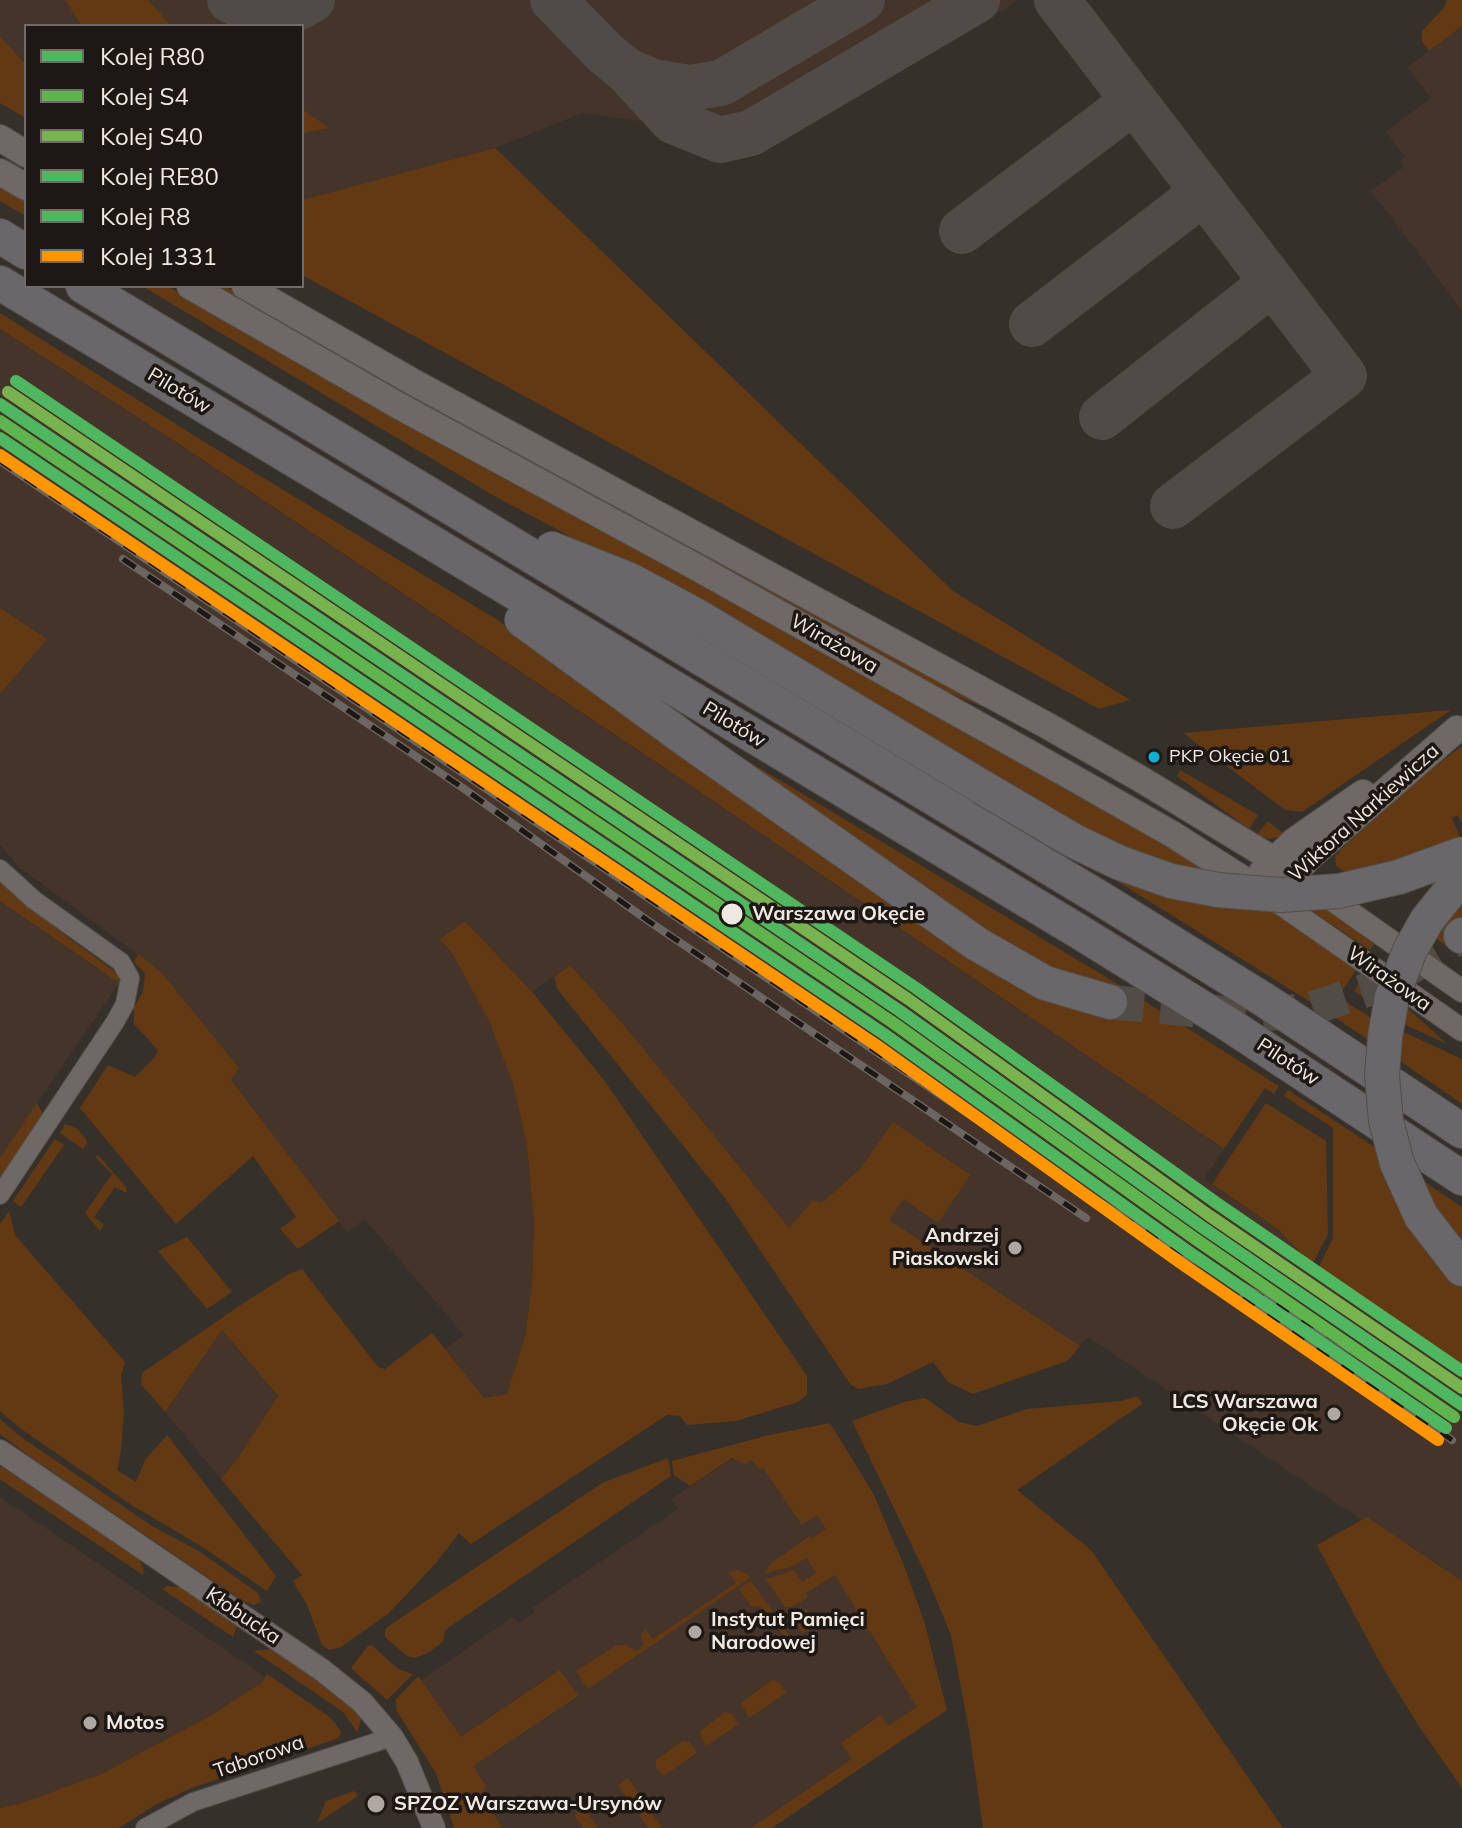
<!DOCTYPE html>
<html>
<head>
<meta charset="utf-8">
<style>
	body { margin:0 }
	#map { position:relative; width:1462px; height:1828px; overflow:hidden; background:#36302a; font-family:Mulish,sans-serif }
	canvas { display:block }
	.legend { position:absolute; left:24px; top:24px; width:280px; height:264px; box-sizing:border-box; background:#1d1814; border:2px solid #716b67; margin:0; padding:10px 14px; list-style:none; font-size:24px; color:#f0e8e3 }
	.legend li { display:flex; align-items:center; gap:16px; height:40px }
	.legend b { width:40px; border:2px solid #716b67 }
</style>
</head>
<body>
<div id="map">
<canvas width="1462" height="1828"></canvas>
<ul class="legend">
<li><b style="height:10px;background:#4fb75f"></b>Kolej R80</li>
<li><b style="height:10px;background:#5eb54d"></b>Kolej S4</li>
<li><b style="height:10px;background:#77b34e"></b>Kolej S40</li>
<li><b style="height:10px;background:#4fb75f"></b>Kolej RE80</li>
<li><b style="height:10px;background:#4fb75f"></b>Kolej R8</li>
<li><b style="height:10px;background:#ff9500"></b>Kolej 1331</li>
</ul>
</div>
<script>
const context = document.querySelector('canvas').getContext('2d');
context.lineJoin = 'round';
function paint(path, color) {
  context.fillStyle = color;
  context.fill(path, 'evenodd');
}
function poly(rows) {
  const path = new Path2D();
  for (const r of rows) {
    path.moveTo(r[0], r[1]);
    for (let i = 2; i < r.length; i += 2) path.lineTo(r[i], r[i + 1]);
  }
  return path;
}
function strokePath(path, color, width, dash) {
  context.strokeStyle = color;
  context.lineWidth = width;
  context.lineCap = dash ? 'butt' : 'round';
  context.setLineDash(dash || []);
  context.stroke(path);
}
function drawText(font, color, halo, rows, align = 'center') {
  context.font = font + ' Mulish,sans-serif';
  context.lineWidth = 7;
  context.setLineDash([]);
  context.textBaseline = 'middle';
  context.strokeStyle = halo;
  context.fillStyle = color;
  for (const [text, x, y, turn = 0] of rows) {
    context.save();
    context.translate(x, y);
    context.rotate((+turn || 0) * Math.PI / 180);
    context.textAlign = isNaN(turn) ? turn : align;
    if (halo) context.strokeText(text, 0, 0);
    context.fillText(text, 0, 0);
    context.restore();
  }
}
paint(poly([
	[0,0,1017,0,1005,9,755,137,582,113,495,148,302,200,302,26,26,26,26,64,0,37],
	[1462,26,1462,311,1371,191,1404,167,1400,161,1405,157,1386,132,1431,98,1408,67],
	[0,329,167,436,671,772,1224,1149,1204,1179,1278,1229,1317,1271,1462,1367,1462,1581,1367,1517,1362,1520,1339,1505,1088,1337,1067,1361,973,1394,948,1382,933,1361,789,1229,570,965,532,992,465,921,440,939,452,953,489,1021,513,1084,527,1146,534,1220,532,1285,525,1337,507,1394,484,1398,445,1349,464,1335,368,1223,363,1220,347,1232,231,1080,161,972,19,867,0,845,0,694,46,639,0,608],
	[0,901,119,983,0,1158],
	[222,1330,278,1397,238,1458,221,1479,165,1412],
	[747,1449,804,1488,906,1641,923,1708,772,1828,485,1828,419,1682,512,1617,519,1623,534,1612,532,1608,678,1509,671,1499],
	[0,1497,264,1676,261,1683,210,1716,101,1774,22,1803,0,1808]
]), '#453429');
paint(poly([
	[65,0,148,0,171,26,82,26],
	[1447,0,1462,0,1462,26,1429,51,1422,42,1422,31,1443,9],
	[0,37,26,64,26,118,0,103],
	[302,109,329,128,302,133],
	[495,148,953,591,1130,700,1099,709,302,275,302,200],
	[0,185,26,201,26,216,0,201],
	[142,286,167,286,296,363,852,666,1093,802,1218,876,1218,879,1103,844,694,602,496,497],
	[213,286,224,286,985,705,983,707,931,685,846,636,418,403],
	[0,313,206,443,496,619,604,695,1016,954,715,741,1119,985,1279,1086,1274,1094,1265,1088,1224,1149,671,772,167,436,0,329],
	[0,608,47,639,0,694],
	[1451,710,1302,812,1285,810,1183,733],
	[1462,746,1462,823,1457,815,1452,818,1462,842,1353,877,1336,866,1335,857,1341,849,1423,776],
	[1180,770,1258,815,1249,829,1177,776],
	[1268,821,1285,835,1270,839,1259,836,1258,833],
	[1085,861,1266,907,1356,970,1343,990,1340,983,1329,987,1334,1003,1328,1013],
	[0,881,58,930,118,974,119,983,0,901],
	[1462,897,1462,917,1450,926,1462,943,1462,957,1432,936],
	[1317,902,1374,944,1370,950,1300,903],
	[465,921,532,992,604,1080,807,1376,807,1395,798,1402,736,1421,687,1425,680,1416,667,1415,471,1544,459,1533,436,1563,388,1614,341,1647,329,1650,322,1645,307,1605,293,1581,302,1575,221,1479,238,1458,278,1396,222,1330,165,1412,141,1384,142,1373,242,1304,289,1274,302,1269,378,1367,385,1369,432,1333,484,1398,507,1394,525,1337,532,1285,534,1220,527,1146,513,1084,489,1021,452,953,440,939],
	[138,954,161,972,239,1068,231,1080,339,1221,298,1249,280,1229,296,1217,253,1156,176,1224,80,1108,108,1065,135,1077,155,1057,158,1050,134,1024,134,1007,143,992,145,973,134,962],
	[570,965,623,1024,789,1228,813,1200,822,1203,861,1168,893,1122,970,1175,938,1223,904,1199,889,1220,1080,1346,1067,1361,973,1394,948,1382,933,1362,887,1384,858,1389,850,1384,725,1198,558,990,554,977],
	[1364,976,1381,989,1377,1007,1354,991],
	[1346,1002,1374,1020,1370,1041,1336,1018],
	[1403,1004,1445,1042,1445,1043,1399,1022],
	[1397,1029,1462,1059,1462,1104,1393,1056],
	[1288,1090,1379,1150,1462,1285,1462,1367,1317,1271,1333,1238,1333,1128,1284,1096],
	[37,1103,43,1115,0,1181,0,1158],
	[1266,1103,1326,1141,1328,1234,1312,1265,1278,1229,1212,1184],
	[65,1124,76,1128,86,1139,87,1143,83,1149,60,1133],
	[55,1139,64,1145,21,1207,13,1201],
	[98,1155,126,1187,127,1191,126,1193,115,1187,94,1217,104,1225,100,1231,85,1213,112,1174,95,1157],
	[1413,1174,1462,1207,1462,1248],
	[9,1211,15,1235,125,1362,121,1376,124,1413,121,1451,117,1470,136,1482,145,1460,167,1435,276,1576,267,1591,201,1546,133,1506,20,1428,0,1411,0,1224],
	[187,1237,232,1292,207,1309,158,1251],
	[1138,1396,1142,1404,1017,1490,1091,1550,1283,1828,983,1828,969,1730,951,1635,927,1577,852,1421,904,1402,925,1398,959,1422,977,1426,1027,1409,1121,1401],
	[0,1419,18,1435,152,1526,197,1550,258,1593,261,1602,254,1605,243,1601,28,1455,0,1434],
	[830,1423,873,1493,905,1568,924,1621,947,1710,772,1828,751,1828,852,1759,841,1743,881,1715,888,1726,917,1707,835,1575,806,1593,808,1597,792,1607,785,1607,766,1579,794,1570,802,1582,816,1573,807,1558,788,1568,765,1573,771,1563,810,1536,811,1539,826,1529,817,1515,802,1525,763,1468,760,1470,752,1460,745,1464,732,1458,690,1486,674,1475,672,1461,769,1435],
	[668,1458,671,1476,445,1630,443,1642,426,1654,415,1658,407,1656,385,1637,385,1630,390,1625,602,1483],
	[0,1466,139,1559,143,1568,143,1575,0,1479],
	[1367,1517,1462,1581,1462,1788,1420,1728,1383,1668,1317,1545],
	[737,1570,746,1573,750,1578,588,1689,576,1671,617,1645,626,1645,636,1651,644,1645,641,1636,645,1629,653,1639,736,1583,729,1572],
	[751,1581,789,1635,788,1640,761,1607,751,1606,739,1589],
	[168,1586,180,1587,237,1626,233,1637,162,1589],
	[806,1609,817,1627,802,1633,794,1619,796,1615],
	[372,1645,398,1669,413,1674,387,1700,351,1668,368,1646],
	[271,1649,296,1664,357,1712,361,1720,357,1732,343,1712,254,1651],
	[560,1670,578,1696,473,1766,486,1786,482,1795,502,1828,454,1828,436,1773,396,1710,396,1699,418,1676,461,1737],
	[267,1674,331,1718,341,1732,339,1738,189,1789,155,1805,119,1828,0,1828,0,1808,22,1803,101,1774,210,1716,261,1683],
	[772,1680,779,1682,786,1693,749,1718,741,1703],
	[725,1712,732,1714,739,1724,706,1746,699,1732],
	[683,1741,690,1742,697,1753,663,1776,656,1767,656,1760],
	[628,1778,662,1828,648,1828,618,1785],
	[354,1791,358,1796,317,1823,326,1801],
	[584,1808,598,1828,583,1828,574,1815]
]), '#633914');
strokePath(poly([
	[230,0,242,6,289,12,312,0],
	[553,0,605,53,627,71,653,82,689,88,721,83,862,0],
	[1057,0,1344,376,1173,506],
	[627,71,673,121,720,140,751,133,977,0],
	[962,231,1134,101],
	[1032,324,1204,192],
	[1102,417,1272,283]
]), '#504b46', 46);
strokePath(poly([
	[1110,1002,1254,1016,1310,1009,1382,985,1461,936]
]), '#524c46', 34, [34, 17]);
const minor = poly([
	[0,869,34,900,121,962,130,978,125,1004,115,1022,0,1195],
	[145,1828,193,1802,392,1737]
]);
const tertiary = poly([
	[1318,890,1462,991],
	[1271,897,1462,1030],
	[0,1451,322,1670,362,1702,392,1737,407,1762,434,1828]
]);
const secondary = poly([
	[0,138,26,154],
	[0,172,26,187],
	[190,286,401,407,696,567,1070,776,1172,834,1271,897,1311,856,1457,729],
	[245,286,415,383,1048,726,1139,778,1274,860],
	[1262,872,1294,841,1363,793]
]);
const motorway = poly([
	[0,236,26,252],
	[0,283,1078,931,1225,1022,1462,1178],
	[83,286,1103,900,1266,1001,1462,1131],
	[552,549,630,580,697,616,982,787],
	[522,620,688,741,977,944,1045,983,1110,1002],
	[1461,936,1462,935],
	[1421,1216,1462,1269]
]);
strokePath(minor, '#534e49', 20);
strokePath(tertiary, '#534e49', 24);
strokePath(secondary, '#534e49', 28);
strokePath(motorway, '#534e49', 36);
strokePath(minor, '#6e6966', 18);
strokePath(tertiary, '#6e6966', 22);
strokePath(secondary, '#6e6966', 26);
strokePath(motorway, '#696769', 34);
const rail = poly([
	[0,461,1099,1202,1158,1239,1314,1326,1382,1370],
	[123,559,463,788,647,920,1086,1218],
	[1242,1298,1452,1440],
	[1330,1301,1462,1387]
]);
strokePath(rail, '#6b6661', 8);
strokePath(rail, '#1d1814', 5, [15]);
const motorwayBridge = poly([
	[982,787,1074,841,1120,863,1171,881,1218,890,1281,895,1339,891,1399,877,1462,854],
	[1421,1216,1397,1163,1386,1121,1382,1075,1385,1037,1392,997,1410,950,1427,920,1459,880]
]);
strokePath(motorwayBridge, '#534e49', 36, []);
strokePath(motorwayBridge, '#696769', 34);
strokePath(poly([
	[0,404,900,1011,1202,1227,1462,1405]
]), '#4fb75f', 12);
strokePath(poly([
	[0,421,892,1022,1194,1238,1454,1417]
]), '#5eb54d', 12);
strokePath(poly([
	[8,392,908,999,1210,1216,1462,1388]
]), '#77b34e', 12);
strokePath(poly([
	[0,438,884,1034,1186,1250,1446,1428]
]), '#4fb75f', 12);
strokePath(poly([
	[16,381,916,988,1218,1204,1462,1371]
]), '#4fb75f', 12);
strokePath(poly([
	[0,455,876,1045,1178,1261,1438,1440]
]), '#ff9500', 12);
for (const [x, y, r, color] of [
	[1154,757,7,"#0dafd3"],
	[732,914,12,"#f0e8e3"],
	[1015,1248,8,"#afa8a2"],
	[1334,1414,8,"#afa8a2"],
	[695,1632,8,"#afa8a2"],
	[90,1723,8,"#afa8a2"],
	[376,1804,10,"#afa8a2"]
]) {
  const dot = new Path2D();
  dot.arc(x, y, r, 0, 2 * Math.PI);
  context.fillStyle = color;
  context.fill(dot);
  strokePath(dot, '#1d1814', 3);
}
drawText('18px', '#f0e8e3', '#1d1814', [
	["PKP Okęcie 01",1169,757]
], 'left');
drawText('20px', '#f0e8e3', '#1d1814', [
	["Pilotów",179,391,31],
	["Wirażowa",834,644,30],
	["Pilotów",734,725,31],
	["Wiktora Narkiewicza",1364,813,-42],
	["Wirażowa",1389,979,35],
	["Pilotów",1288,1062,33],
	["Kłobucka",243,1616,34],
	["Taborowa",259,1757,-19]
]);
drawText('bold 20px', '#f0e8e3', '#1d1814', [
	["Warszawa Okęcie",752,914]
], 'left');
drawText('bold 20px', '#f0e8e3', '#1d1814', [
	["Andrzej",999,1236,"right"],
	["Piaskowski",999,1259,"right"],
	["LCS Warszawa",1318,1402,"right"],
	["Okęcie Ok",1318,1425,"right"],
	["Instytut Pamięci",711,1620],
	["Narodowej",711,1643],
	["Motos",106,1723],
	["SPZOZ Warszawa-Ursynów",394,1804]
], 'left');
</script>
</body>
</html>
